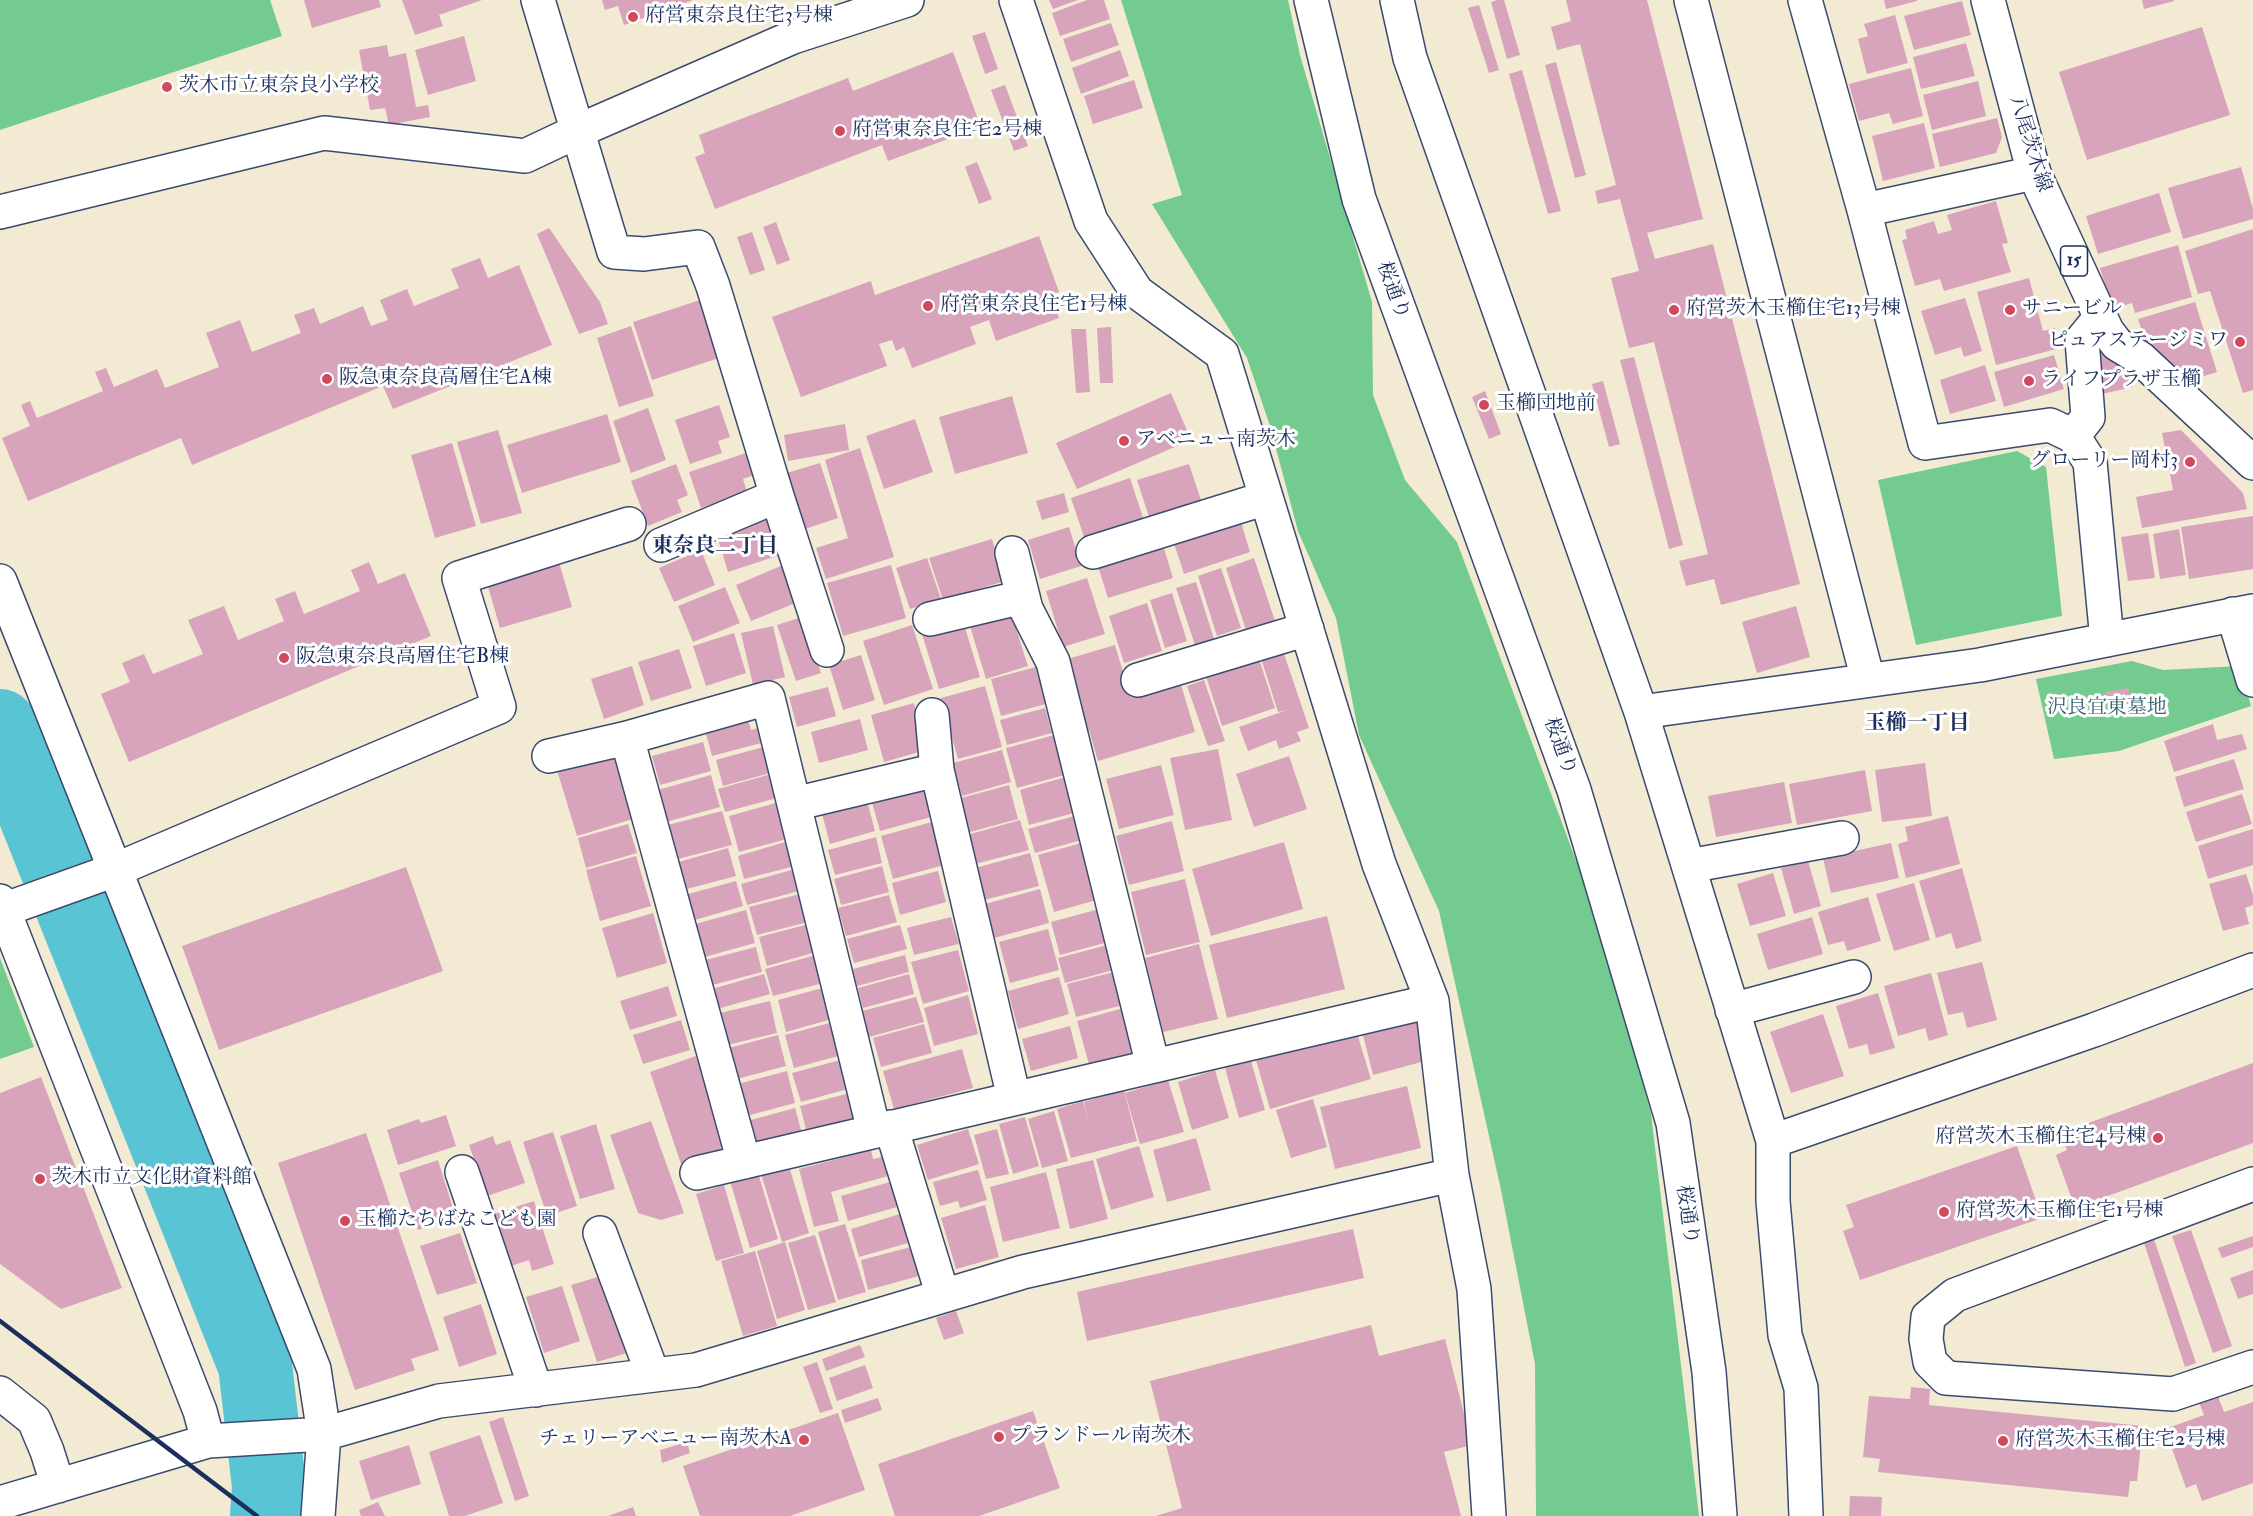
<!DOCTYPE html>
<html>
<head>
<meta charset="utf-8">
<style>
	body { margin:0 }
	canvas { display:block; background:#f2ead2 }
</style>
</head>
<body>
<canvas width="2253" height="1516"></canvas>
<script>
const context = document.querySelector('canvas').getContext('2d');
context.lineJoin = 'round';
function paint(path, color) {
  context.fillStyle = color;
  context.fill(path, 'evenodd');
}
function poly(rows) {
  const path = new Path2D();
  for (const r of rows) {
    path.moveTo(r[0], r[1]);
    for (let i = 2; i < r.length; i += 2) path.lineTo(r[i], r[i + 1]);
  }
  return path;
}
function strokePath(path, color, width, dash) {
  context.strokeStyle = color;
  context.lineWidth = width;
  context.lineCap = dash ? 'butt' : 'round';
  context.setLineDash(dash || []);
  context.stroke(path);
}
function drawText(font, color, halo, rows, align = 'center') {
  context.font = font + ' "IM FELL Double Pica","Noto Serif JP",serif';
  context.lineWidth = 6;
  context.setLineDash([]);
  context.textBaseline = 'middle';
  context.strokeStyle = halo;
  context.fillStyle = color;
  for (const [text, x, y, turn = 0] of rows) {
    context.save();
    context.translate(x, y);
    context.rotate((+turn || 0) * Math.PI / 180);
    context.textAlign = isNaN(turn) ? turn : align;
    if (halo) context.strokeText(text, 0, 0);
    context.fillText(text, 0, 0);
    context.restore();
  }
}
paint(poly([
	[0,0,270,0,282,36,0,130],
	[1121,0,1288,0,1300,55,1372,302,1373,395,1405,480,1457,542,1602,930,1651,1114,1699,1516,1536,1516,1535,1364,1501,1190,1439,911,1359,735,1336,618,1298,531,1270,426,1247,358,1152,204,1182,195],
	[2017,451,2046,467,2062,616,1916,645,1878,480],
	[2132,661,2163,670,2240,666,2251,706,2119,751,2054,759,2036,679],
	[0,958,34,1047,0,1059]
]), '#74cb90');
strokePath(poly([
	[0,726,255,1365,269,1486,267,1516]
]), '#59c4d3', 74);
paint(poly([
	[304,0,379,0,381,7,312,28],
	[402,0,482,0,439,15,443,26,415,35],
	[602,0,693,0,624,25,618,6,605,10],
	[1049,0,1078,0,1053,9],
	[1087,0,1104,0,1110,19,1060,36,1052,13],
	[1497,0,1504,0,1520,55,1507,59,1491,2],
	[1566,0,1647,0,1703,219,1647,233,1655,259,1713,244,1800,584,1721,605,1714,579,1686,586,1679,561,1708,554,1654,342,1629,348,1611,278,1639,271,1620,199,1598,204,1595,191,1616,185,1580,44,1557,50,1551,27,1571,21],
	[1884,0,1917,0,1917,1,1886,9],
	[2142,0,2174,0,2174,1,2144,9],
	[1962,1,1971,35,1914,50,1904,16],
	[1479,5,1499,70,1489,73,1468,8],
	[1895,15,1908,63,1867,74,1858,39,1868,36,1864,24],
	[1111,23,1119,45,1071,62,1063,39],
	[2202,27,2230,115,2087,160,2059,72],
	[985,32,998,69,985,74,972,36],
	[464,36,476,81,428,95,415,50],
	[1966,43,1975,76,1921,89,1913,57],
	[387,45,389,57,406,53,416,107,428,105,430,117,389,125,385,108,370,110,359,50],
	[1120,50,1129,76,1081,94,1072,68],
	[953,52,981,127,888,161,882,145,715,209,695,157,705,153,699,135,848,78,853,91],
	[1556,62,1586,175,1575,178,1545,65],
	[1911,68,1923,116,1893,124,1889,113,1859,121,1849,84],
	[1522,70,1561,211,1548,214,1509,74],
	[1134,80,1143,108,1093,124,1084,96],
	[1978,81,1986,116,1932,130,1923,95],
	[1005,85,1028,146,1014,151,991,90],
	[1997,118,2002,137,1996,153,1940,167,1932,134],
	[1924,123,1935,168,1883,181,1872,136],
	[977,162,992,199,979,204,965,167],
	[2241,167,2253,209,2253,219,2183,239,2168,188],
	[2159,193,2171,232,2098,254,2086,216],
	[1996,201,2008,243,2002,244,2011,272,1944,291,1940,279,1915,286,1902,240,1907,239,1905,230,1934,221,1938,234,1952,230,1947,215],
	[776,222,790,260,777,265,763,227],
	[549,228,600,302,608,324,579,334,537,234],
	[2253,229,2253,390,2243,393,2210,291,2198,294,2185,251],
	[752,232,765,270,750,275,737,237],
	[1039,236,1059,292,1051,295,1059,318,996,341,989,320,970,327,976,344,912,368,904,347,896,351,892,340,879,344,887,366,801,397,772,317,871,281,875,295],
	[2178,245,2192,297,2135,313,2132,303,2112,309,2100,268],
	[480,258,488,278,519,265,552,345,393,409,383,386,192,465,181,438,28,501,2,438,30,426,21,405,30,401,37,418,103,391,95,372,106,368,114,387,157,369,165,388,219,367,206,333,240,320,252,352,301,333,294,315,314,308,320,324,363,306,371,326,388,320,380,300,407,289,414,306,459,288,451,269],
	[2029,278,2043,331,2055,328,2060,348,1996,365,1977,292],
	[1965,298,1982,351,1964,357,1961,347,1935,355,1921,311],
	[703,299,722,357,652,380,633,322],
	[2195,302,2217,372,2184,382,2147,347,2138,319],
	[631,326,654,396,619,407,597,338],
	[1111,327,1113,383,1100,383,1097,328],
	[1071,329,1086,329,1090,392,1076,393],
	[2109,351,2130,373,2133,387,2102,394,2093,355],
	[2054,355,2064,389,2004,407,1994,372],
	[1634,357,1683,545,1669,549,1620,360],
	[1985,365,1996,401,1950,414,1940,380],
	[1603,381,1620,444,1609,447,1592,384],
	[1485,391,1501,434,1489,439,1472,397],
	[1171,393,1191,440,1077,489,1056,443],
	[1012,396,1028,453,955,474,939,417],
	[719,405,730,437,718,441,722,453,690,464,675,420],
	[648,408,666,460,631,473,613,421],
	[607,414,621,462,522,493,507,445],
	[915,419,933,472,884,489,866,436],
	[845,424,849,450,788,461,784,435],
	[498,430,522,513,481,524,457,442],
	[2181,430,2243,493,2247,509,2142,528,2136,497,2173,490,2162,433],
	[452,443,476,526,435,538,411,455],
	[860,448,894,557,826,579,816,548,848,538,825,460],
	[746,453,754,475,743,479,747,492,701,508,689,472],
	[820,463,838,518,805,529,787,473],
	[676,464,688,495,677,500,682,512,648,526,631,481],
	[1189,464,1201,500,1149,517,1137,480],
	[1130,478,1145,524,1086,543,1071,498],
	[1064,493,1069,512,1042,520,1036,501],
	[767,515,780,555,728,572,716,532],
	[2253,516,2253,569,2189,579,2181,527],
	[1240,519,1250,552,1184,574,1173,540],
	[1069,527,1081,566,1040,579,1028,540],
	[2179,529,2186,575,2160,579,2153,534],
	[2148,533,2155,578,2128,581,2121,537],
	[992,539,1005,581,943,600,929,558],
	[1162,542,1173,578,1108,598,1097,563],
	[701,550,715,585,674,602,659,568],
	[927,558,941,599,910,609,896,568],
	[1254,558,1275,621,1246,630,1226,568],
	[369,562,378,584,405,573,431,636,129,762,101,694,130,682,122,663,144,654,153,674,203,654,188,620,224,606,238,640,284,621,275,599,295,591,304,614,360,591,351,570],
	[559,562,572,607,500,628,487,583],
	[783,565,798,602,751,621,736,585],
	[891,565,906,618,843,636,827,583],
	[1221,568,1241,628,1217,636,1198,576],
	[1087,578,1105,634,1063,647,1046,591],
	[1196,582,1214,639,1195,645,1176,588],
	[725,587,740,623,693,642,678,606],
	[1172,593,1187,641,1165,648,1150,600],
	[1147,603,1162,651,1124,663,1109,616],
	[1796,606,1810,657,1757,673,1742,622],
	[1010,610,1028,666,986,679,969,623],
	[802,617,821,673,796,681,777,625],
	[963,621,980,677,939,689,922,634],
	[912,625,933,689,884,705,863,641],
	[773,626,785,677,753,685,741,633],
	[734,633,746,673,706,686,693,646],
	[1115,645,1130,695,1180,681,1195,732,1098,761,1089,730,1085,731,1064,660],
	[679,649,692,688,651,701,638,662],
	[1283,651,1309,728,1297,732,1301,741,1279,749,1276,740,1248,751,1239,727,1287,710,1278,712,1261,658],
	[861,655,875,700,843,710,829,665],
	[1258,656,1275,708,1222,726,1205,673],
	[632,666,644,705,604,719,591,679],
	[1036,667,1046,704,1001,716,991,679],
	[1204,680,1225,741,1208,746,1187,686],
	[985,686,1002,747,958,759,941,698],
	[828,687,836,716,797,727,789,697],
	[2128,688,2132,707,2109,711,2105,692],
	[914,703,926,750,884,762,871,715],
	[1045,708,1052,733,1007,745,1000,720],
	[748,719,751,730,761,727,765,742,712,756,705,730],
	[860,719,868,750,819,763,811,732],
	[2213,724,2217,740,2242,734,2247,749,2174,772,2164,741],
	[1058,734,1068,774,1017,788,1006,748],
	[703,742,711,771,660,785,652,756],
	[767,746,774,772,723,786,716,760],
	[1218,749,1232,820,1185,830,1170,758],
	[1002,750,1011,782,962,796,953,763],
	[616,752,636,818,577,836,557,770],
	[1289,756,1307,809,1254,827,1236,774],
	[2234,759,2244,789,2184,807,2175,777],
	[1925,763,1932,816,1882,822,1875,770],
	[1161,765,1174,815,1119,829,1106,779],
	[1865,770,1872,811,1797,825,1789,784],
	[771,774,777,798,725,812,718,789],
	[711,775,720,807,666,822,658,790],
	[1069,776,1078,812,1029,825,1020,790],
	[921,782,931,817,880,831,870,795],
	[1784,782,1792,823,1716,837,1708,796],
	[1009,785,1018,819,970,832,961,798],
	[2242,794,2252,824,2196,842,2186,812],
	[866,797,875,831,830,844,821,810],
	[783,801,794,837,739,852,729,816],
	[722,811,732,845,678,859,668,825],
	[1078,815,1085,839,1035,853,1028,829],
	[1948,816,1960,864,1906,878,1898,844,1908,841,1905,827],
	[1020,820,1029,850,975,864,967,835],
	[1172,821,1184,871,1129,885,1116,836],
	[932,822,944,865,893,879,881,836],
	[628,824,637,853,586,868,578,838],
	[2253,829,2253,865,2208,879,2198,846],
	[876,837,882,863,835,875,828,850],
	[792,840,799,865,744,879,738,856],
	[1085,842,1100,899,1054,912,1038,855],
	[1284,842,1303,909,1211,936,1192,869],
	[1891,843,1899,878,1831,893,1823,858],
	[728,848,736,876,683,890,675,863],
	[1030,853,1039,886,984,900,975,868],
	[636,856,651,906,600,921,586,870],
	[1808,861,1821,906,1794,914,1781,868],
	[882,866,889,892,841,905,834,879],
	[406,867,443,971,219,1050,182,946],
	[799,868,806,889,747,905,741,884],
	[1962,868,1982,941,1956,949,1951,933,1936,938,1919,881],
	[938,871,946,902,900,915,892,883],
	[1773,873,1786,916,1750,926,1737,884],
	[2246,874,2253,895,2253,905,2245,908,2249,924,2223,931,2209,884],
	[1185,879,1200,942,1146,955,1131,892],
	[736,881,743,906,688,922,681,896],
	[1914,883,1930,940,1894,951,1876,894],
	[1040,889,1049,923,994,938,985,904],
	[804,893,812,921,757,935,749,907],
	[889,895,897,922,846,936,838,908],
	[1868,897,1881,941,1847,951,1844,941,1828,945,1818,912],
	[1103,908,1112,941,1060,955,1051,922],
	[746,910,755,943,701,958,692,925],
	[653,913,667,963,617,978,602,928],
	[1327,916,1345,989,1227,1018,1209,945],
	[951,917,959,944,914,955,907,928],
	[1812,917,1823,954,1768,970,1757,934],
	[809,924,816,952,767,966,759,937],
	[900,925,907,949,854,963,847,939],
	[1048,929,1059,970,1010,983,999,942],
	[1115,943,1121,968,1065,983,1058,958],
	[1199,944,1218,1019,1163,1032,1145,958],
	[756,947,762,972,705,987,698,962],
	[958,950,969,991,923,1004,911,962],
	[816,955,823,983,773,996,765,969],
	[905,955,909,972,857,986,853,969],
	[1982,962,1997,1020,1967,1028,1963,1012,1948,1015,1937,973],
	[1114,972,1123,1005,1076,1017,1067,984],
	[1931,973,1948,1035,1929,1041,1925,1028,1898,1036,1884,986],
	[764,974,770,994,717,1009,712,989],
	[909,974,914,994,863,1008,858,988],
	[1059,977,1069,1014,1018,1029,1008,991],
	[668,986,677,1016,630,1030,620,1001],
	[830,986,839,1017,786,1032,778,1000],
	[1878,993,1895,1048,1870,1055,1867,1044,1849,1049,1836,1006],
	[968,995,978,1034,934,1046,924,1008],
	[916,997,924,1022,869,1037,862,1011],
	[770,1001,777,1033,723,1046,716,1014],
	[1127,1007,1139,1054,1090,1068,1077,1021],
	[1416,1012,1429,1060,1373,1075,1361,1027],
	[1823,1014,1844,1076,1791,1093,1770,1032],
	[681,1020,690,1050,643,1064,633,1035],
	[833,1022,842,1055,794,1068,785,1035],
	[924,1024,932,1053,881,1067,873,1038],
	[1070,1026,1078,1058,1031,1071,1022,1039],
	[1356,1030,1371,1079,1270,1109,1256,1060],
	[778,1035,786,1066,733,1080,725,1049],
	[962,1049,973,1088,894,1109,883,1071],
	[696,1056,728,1148,681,1164,650,1072],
	[844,1059,851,1088,801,1102,792,1073],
	[1251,1061,1265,1110,1239,1118,1225,1068],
	[2253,1063,2253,1143,2075,1208,2056,1155,2067,1150,2061,1133],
	[1215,1070,1229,1118,1192,1130,1178,1082],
	[787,1071,795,1103,739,1118,730,1086],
	[41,1077,122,1288,61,1309,0,1264,0,1093],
	[1168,1080,1184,1132,1140,1144,1125,1093],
	[1407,1086,1421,1148,1335,1169,1320,1107],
	[1124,1090,1137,1141,1071,1158,1057,1109,1083,1101,1088,1120,1084,1102],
	[850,1093,857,1119,807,1133,800,1106],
	[1313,1099,1327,1147,1291,1158,1276,1110],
	[795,1108,803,1137,755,1150,747,1121],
	[1054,1111,1068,1161,1042,1168,1028,1119],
	[446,1115,456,1146,398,1165,387,1130,419,1119,421,1123],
	[1025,1117,1039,1166,1013,1174,999,1124],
	[651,1121,684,1213,661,1220,638,1213,610,1135],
	[596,1124,615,1189,580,1199,560,1136],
	[968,1129,979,1164,928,1180,917,1145],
	[997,1129,1009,1174,986,1179,974,1135],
	[553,1132,577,1206,547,1216,523,1142],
	[366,1133,439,1350,411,1359,415,1370,355,1390,278,1163],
	[493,1136,496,1145,510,1140,525,1183,487,1196,469,1145],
	[1196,1138,1211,1190,1167,1202,1153,1150],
	[1139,1146,1154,1197,1111,1210,1096,1159],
	[2017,1146,2042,1218,1860,1280,1843,1231,1854,1227,1846,1205],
	[871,1150,873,1159,882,1157,888,1176,831,1192,839,1221,814,1227,799,1169],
	[438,1160,456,1218,418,1230,399,1173],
	[1093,1160,1108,1219,1070,1229,1056,1169],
	[789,1166,809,1233,782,1242,761,1174],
	[978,1170,987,1200,960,1208,958,1201,940,1206,933,1182],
	[1046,1172,1060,1228,1003,1242,990,1187],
	[758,1173,778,1239,750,1248,730,1181],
	[890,1182,897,1207,848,1221,841,1196],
	[724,1185,744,1253,716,1261,696,1194],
	[534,1201,554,1264,532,1271,529,1260,511,1266,494,1214],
	[985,1205,999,1257,956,1269,941,1218],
	[900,1214,908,1243,859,1257,851,1229],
	[845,1224,866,1292,838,1300,818,1232],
	[1353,1229,1364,1278,1087,1341,1077,1292],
	[2191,1230,2232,1346,2213,1353,2172,1236],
	[460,1233,477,1283,437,1295,420,1246],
	[815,1235,836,1302,808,1310,788,1243],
	[2153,1236,2196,1363,2185,1367,2143,1240],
	[2253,1236,2253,1247,2222,1258,2218,1248],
	[785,1242,805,1310,777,1319,757,1251],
	[911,1247,919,1276,868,1290,861,1260],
	[755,1251,777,1326,743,1336,721,1261],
	[2253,1270,2253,1294,2238,1299,2230,1278],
	[601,1276,627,1353,597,1362,571,1285],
	[562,1286,580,1341,544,1353,526,1297],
	[481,1304,497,1354,459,1367,443,1317],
	[956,1311,964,1333,944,1340,936,1318],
	[1371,1325,1379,1356,1445,1339,1472,1445,1444,1452,1461,1516,1156,1516,1182,1508,1150,1381],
	[860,1345,865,1357,826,1371,822,1359],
	[817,1362,833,1409,820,1413,803,1367],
	[865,1365,873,1388,837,1401,829,1378],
	[1911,1387,1930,1389,1929,1405,2143,1426,2137,1481,2130,1481,2128,1497,1878,1472,1880,1459,1863,1457,1869,1396,1910,1399],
	[2217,1394,2224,1412,2253,1402,2253,1483,2202,1501,2196,1484,2186,1488,2165,1429,2204,1415,2198,1400],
	[878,1398,882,1410,845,1423,841,1410],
	[1033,1411,1060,1488,979,1516,895,1516,878,1464],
	[838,1413,865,1490,790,1516,700,1516,683,1466],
	[503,1417,529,1496,515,1501,489,1422],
	[480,1435,503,1503,465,1516,449,1516,429,1452],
	[687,1442,690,1453,662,1463,660,1450],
	[409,1445,421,1484,371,1500,359,1461],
	[1850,1496,1882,1497,1881,1516,1849,1516],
	[378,1502,385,1516,361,1516,359,1510],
	[633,1507,636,1516,608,1516]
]), '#d8a4bb');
const minor = poly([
	[538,0,614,252,644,254,698,247,713,286,777,496,827,650],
	[1016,0,1091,221,1137,292,1222,354,1379,864,1432,1001,1452,1175,1474,1289,1489,1516],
	[1311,0,1359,199,1574,790,1673,1123,1709,1372,1720,1516],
	[1397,0,1410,58,1641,712,1773,1141,2094,1030,2253,970],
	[1691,0,1868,680],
	[1805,0,1864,210,1925,443,2050,425,2073,436,2090,462,2107,640],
	[1864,210,2034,173],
	[0,212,324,133,525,156,578,131,793,37,907,0],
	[2073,436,2088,417,2082,340,2100,318],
	[661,545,777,496],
	[1093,552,1266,498],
	[1012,553,1026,609,1053,662,1153,1066],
	[0,581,314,1369,324,1434,318,1516],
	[2233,614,2253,680],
	[930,619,1023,597],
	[1138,680,1307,629],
	[1641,712,1980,665,2253,611],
	[932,715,937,770,1014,1098],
	[627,738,744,1162],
	[549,756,627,738,768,698,874,1131],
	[794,804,937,770],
	[1689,866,1842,838],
	[0,901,200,1411,208,1441],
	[3,910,115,870,499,707,459,578,629,524],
	[1732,1010,1854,977],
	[891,1127,943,1296],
	[1773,1141,1773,1201,1785,1335,1801,1388,1806,1516],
	[462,1172,536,1390],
	[697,1173,1432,1001],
	[2253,1184,1955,1295,1928,1317,1926,1339,1930,1362,1946,1378,2173,1394,2253,1367],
	[600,1233,653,1375],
	[0,1393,34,1420,47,1451,58,1486],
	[0,1503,208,1441,324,1434,439,1401,696,1370,1023,1272,1452,1175]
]);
const major = poly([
	[1988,0,2034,173,2107,331,2117,344,2140,358,2253,463]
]);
strokePath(minor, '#3b4b6f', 36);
strokePath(major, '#3b4b6f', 36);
strokePath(minor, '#fff', 33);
strokePath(major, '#fff', 33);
strokePath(poly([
	[0,1321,257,1516]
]), '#1b2f5e', 4.5);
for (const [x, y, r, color] of [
	[633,17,6,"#d1495b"],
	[167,87,6,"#d1495b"],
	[840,131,6,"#d1495b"],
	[928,306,6,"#d1495b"],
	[1674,310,6,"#d1495b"],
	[2010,310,6,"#d1495b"],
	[2240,342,6,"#d1495b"],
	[327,379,6,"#d1495b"],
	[2029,381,6,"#d1495b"],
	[1484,405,6,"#d1495b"],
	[1124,441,6,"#d1495b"],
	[2190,462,6,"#d1495b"],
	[284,658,6,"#d1495b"],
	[2158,1138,6,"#d1495b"],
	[40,1179,6,"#d1495b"],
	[1944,1212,6,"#d1495b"],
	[345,1221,6,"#d1495b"],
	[999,1437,6,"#d1495b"],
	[804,1440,6,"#d1495b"],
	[2003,1441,6,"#d1495b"]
]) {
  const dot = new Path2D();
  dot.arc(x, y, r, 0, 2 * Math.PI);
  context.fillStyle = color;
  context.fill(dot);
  strokePath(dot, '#fff', 2);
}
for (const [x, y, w] of [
	[2074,261,27]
]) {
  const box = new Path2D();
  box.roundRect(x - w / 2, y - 15, w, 30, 4.5);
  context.fillStyle = '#fff';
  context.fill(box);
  strokePath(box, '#1b2f5e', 1.5);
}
drawText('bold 18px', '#1b2f5e', null, [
	["15",2074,261]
]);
drawText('20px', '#1b2f5e', '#fff', [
	["府営東奈良住宅3号棟",645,17],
	["茨木市立東奈良小学校",179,87],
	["府営東奈良住宅2号棟",852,131],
	["府営東奈良住宅1号棟",940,306],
	["府営茨木玉櫛住宅13号棟",1686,310],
	["サニービル",2022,310],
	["ピュアステージミワ",2228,342,"right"],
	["阪急東奈良高層住宅A棟",339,379],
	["ライフプラザ玉櫛",2041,381],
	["玉櫛団地前",1496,405],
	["アベニュー南茨木",1136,441],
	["グローリー岡村3",2178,462,"right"],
	["阪急東奈良高層住宅B棟",296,658],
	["府営茨木玉櫛住宅4号棟",2146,1138,"right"],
	["茨木市立文化財資料館",52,1179],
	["府営茨木玉櫛住宅1号棟",1956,1212],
	["玉櫛たちばなこども園",357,1221],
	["プランドール南茨木",1011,1437],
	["チェリーアベニュー南茨木A",792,1440,"right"],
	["府営茨木玉櫛住宅2号棟",2015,1441]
], 'left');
drawText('20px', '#1b2f5e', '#fff', [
	["八尾茨木線",2029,144,73],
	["桜通り",1392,291,70],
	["桜通り",1559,747,70],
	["桜通り",1686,1215,82]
]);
drawText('20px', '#365e6d', '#fff', [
	["沢良宜東墓地",2107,709]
]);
drawText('bold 21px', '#1b2f5e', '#fff', [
	["東奈良二丁目",715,547],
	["玉櫛一丁目",1917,724]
]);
</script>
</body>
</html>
